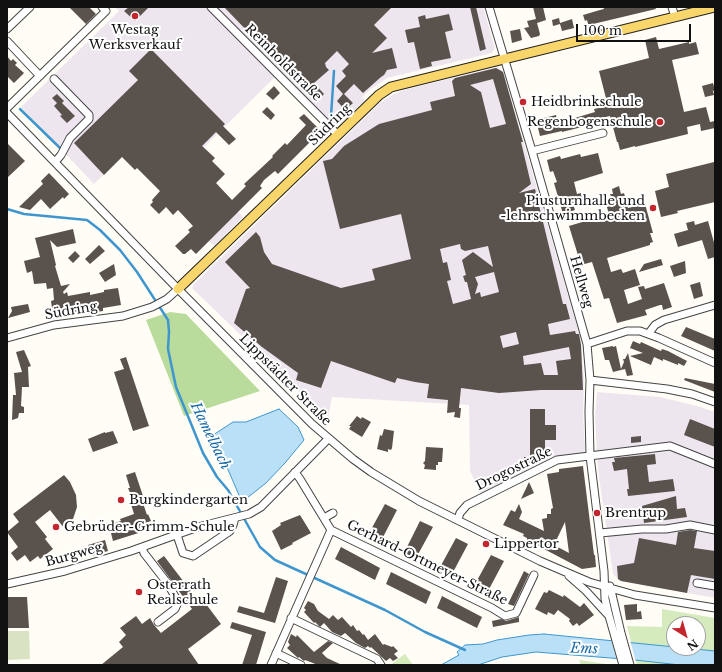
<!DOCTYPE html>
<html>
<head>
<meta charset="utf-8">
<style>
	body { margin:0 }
	#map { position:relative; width:722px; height:672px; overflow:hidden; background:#fffdf5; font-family:"Libre Baskerville",serif }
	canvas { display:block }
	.frame { position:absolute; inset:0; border:8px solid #111; pointer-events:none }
	.north { position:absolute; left:666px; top:616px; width:40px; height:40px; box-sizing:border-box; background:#fff; border:1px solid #a0a0a0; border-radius:50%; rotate:143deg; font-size:11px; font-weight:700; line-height:16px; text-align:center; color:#111 }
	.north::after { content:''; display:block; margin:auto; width:14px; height:18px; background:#c4262e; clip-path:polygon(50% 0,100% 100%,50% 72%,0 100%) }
	.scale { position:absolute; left:576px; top:24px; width:115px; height:18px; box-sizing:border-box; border:2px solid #111; border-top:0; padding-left:5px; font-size:12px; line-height:14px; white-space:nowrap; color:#111; -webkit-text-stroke:3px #fff; paint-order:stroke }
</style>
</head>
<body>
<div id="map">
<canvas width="722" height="672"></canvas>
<div class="frame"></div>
<div class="north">N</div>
<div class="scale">100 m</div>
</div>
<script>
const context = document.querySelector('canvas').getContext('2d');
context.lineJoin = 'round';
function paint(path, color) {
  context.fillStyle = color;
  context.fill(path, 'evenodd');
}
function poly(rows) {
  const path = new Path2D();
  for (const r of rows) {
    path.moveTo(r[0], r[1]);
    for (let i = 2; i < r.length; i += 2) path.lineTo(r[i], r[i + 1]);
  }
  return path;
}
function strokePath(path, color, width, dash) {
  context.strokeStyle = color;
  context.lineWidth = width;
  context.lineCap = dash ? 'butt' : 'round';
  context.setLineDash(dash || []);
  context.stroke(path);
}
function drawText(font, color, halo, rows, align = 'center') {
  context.font = font + ' "Libre Baskerville",serif';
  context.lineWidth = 4;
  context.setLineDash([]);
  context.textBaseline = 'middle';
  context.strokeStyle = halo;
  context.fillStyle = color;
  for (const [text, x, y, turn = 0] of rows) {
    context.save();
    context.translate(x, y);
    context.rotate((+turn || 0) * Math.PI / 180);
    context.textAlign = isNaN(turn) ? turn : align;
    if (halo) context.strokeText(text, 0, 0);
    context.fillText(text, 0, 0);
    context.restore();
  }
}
paint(poly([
	[115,7,206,7,275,77,204,147,215,158,212,161,225,174,216,183,230,198,228,201,243,217,214,246,124,155,94,184,21,107,119,11],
	[216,7,483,7,495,48,492,53,387,78,371,89,362,97,365,100,340,124,333,124],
	[497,67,503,71,581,340,584,380,583,412,585,450,581,454,514,478,481,494,470,471,469,405,332,397,328,420,192,288,194,284,380,103,394,94,404,90],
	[597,392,660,397,697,406,715,412,715,598,620,581,613,574,598,470,595,417]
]), '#eee6ef');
paint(poly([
	[662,609,715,618,715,665,637,665,627,626,662,627],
	[674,624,698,624,698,648,674,648],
	[405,654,413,665,390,665],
	[579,660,613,665,581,665]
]), '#d5ebbd');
paint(poly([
	[170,312,186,314,260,391,184,416,146,320]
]), '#b9dc9c');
paint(poly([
	[7,631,29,631,30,659,7,660]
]), '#d9e3c4');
const water = poly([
	[279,409,298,427,304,440,285,463,266,483,242,502,213,435,233,422,246,422,279,409],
	[544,634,715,651,715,665,680,665,635,660,536,652,502,657,478,665,441,665,459,655,457,652,465,645,483,644,497,640,529,635,544,634]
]);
paint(water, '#b9e0f7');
strokePath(water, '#3f96cf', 1);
paint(poly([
	[611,639,630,640,636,662,617,660]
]), '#fffdf5');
strokePath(poly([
	[20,109,60,148],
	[331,116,334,71],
	[7,209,24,214,87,220,100,230,120,250,137,272,168,320,169,332,168,349,176,387,203,453,217,477,228,490,260,547,275,560,385,610,425,632,465,650]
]), '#3f96cf', 2.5);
paint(poly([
	[69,7,89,7,96,14,86,24],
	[129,7,149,7,135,21,124,11],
	[224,7,392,7,374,25,387,38,372,53,392,48,397,68,387,70,384,75,381,77,363,93,354,84,344,94,353,103,345,110,337,101,343,94,336,86,346,76,342,71,349,64,337,51,325,63,326,67,329,70,314,83,324,94,316,102],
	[470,7,476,7,486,49,480,51],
	[533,7,543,7,546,20,537,23,540,34,539,36,531,38,524,28,529,27,527,21,536,19],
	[603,7,655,7,656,9,593,24,588,24,587,20,585,21,583,15,600,10,604,9],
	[449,14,453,30,445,32,451,58,431,62,432,66,420,69,414,42,408,43,405,30,420,27,418,17,425,15,426,19],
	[559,18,560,23,572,19,574,28,562,31,560,24,553,26,552,20],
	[520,29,522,40,512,43,510,31],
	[656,37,659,49,689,42,689,44,696,42,699,54,672,60,684,112,706,107,710,122,715,121,715,128,701,131,700,124,687,127,688,134,635,147,635,146,620,150,618,142,617,142,610,116,597,119,598,123,562,132,562,131,540,136,536,120,556,115,558,123,595,112,594,109,608,106,599,71,649,58,645,40],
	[151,49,225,124,223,126,236,139,229,145,216,132,202,146,215,158,212,161,225,174,216,183,232,200,246,186,244,184,273,157,272,156,285,143,287,145,306,125,299,118,304,114,319,129,316,131,318,134,278,174,275,171,264,180,260,186,262,188,196,254,191,249,185,254,183,254,175,246,190,232,188,230,193,226,178,210,173,215,166,207,159,214,150,205,153,202,152,200,160,191,137,168,135,170,122,157,104,175,74,143,138,80,129,71],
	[7,56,11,61,13,59,17,63,15,65,24,73,14,83,7,76],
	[496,68,503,72,523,142,521,142,531,184,519,193,535,189,563,304,566,304,570,319,548,324,550,335,575,331,576,334,579,334,581,345,583,390,541,390,499,393,461,388,459,408,461,408,460,418,454,417,455,412,447,413,448,400,427,398,429,384,415,382,397,378,395,383,331,361,321,388,296,380,298,373,262,347,234,323,246,289,250,288,225,262,256,232,260,237,264,252,272,264,341,288,375,280,372,269,411,259,401,214,340,229,323,161,332,159,344,146,379,124,432,110,430,102,455,96,452,81,455,78],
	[493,79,506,124,490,128,481,92,470,85],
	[460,244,461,249,465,251,488,246,493,267,473,252,462,260,466,275,463,276,465,282,467,282,471,299,453,304,447,281,451,280,447,262,443,263,440,249],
	[494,272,499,292,481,297,480,292,475,294,478,284,475,277],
	[516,332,519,344,503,348,500,336],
	[569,347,571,359,556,361,558,375,544,375,541,363,524,365,523,356],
	[713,83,715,90,713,91,714,95,705,97,702,86],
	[274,86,280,93,273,100,266,94],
	[57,94,64,101,62,103,75,116,67,123,60,116,62,115,54,106,57,103,52,98],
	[267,107,275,115,271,120,262,112],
	[7,143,25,161,7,178],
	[598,153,603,173,574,182,577,194,581,193,584,204,574,207,575,210,569,212,571,219,565,221,554,183,557,182,553,171,550,172,547,160,560,156,561,159,580,154,581,157],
	[714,162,715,202,677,211,678,213,661,217,655,191,669,187,666,174],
	[49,173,69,194,64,199,63,197,50,209,41,199,30,210,19,207,43,184,41,181],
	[619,186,621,194,624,193,628,208,645,204,653,233,650,233,653,242,650,243,650,245,607,258,611,272,621,269,623,273,635,269,640,285,624,290,628,304,642,299,638,287,644,286,645,289,664,283,672,307,663,310,662,305,660,305,645,310,647,315,617,323,609,298,604,299,592,262,581,265,569,226,609,214,605,201,612,199,610,194,613,194,612,189],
	[694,221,695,225,708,221,715,246,715,257,708,259,702,240,678,247,674,234,688,230,686,223],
	[73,229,76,243,57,247,50,240,56,265,55,266,61,286,70,284,63,292,64,294,67,292,68,296,90,292,90,295,104,292,104,290,118,288,121,305,103,308,103,311,96,312,96,309,53,316,51,301,54,300,53,288,47,289,46,283,34,284,32,271,27,273,24,261,40,257,35,238],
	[99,245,105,251,90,264,85,259],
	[75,251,80,256,73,263,68,258],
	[661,259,663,265,639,272,644,264],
	[685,261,686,273,674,277,670,266],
	[114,264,116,275,105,282,99,273],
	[700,282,703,296,694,299,690,285],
	[28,304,30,312,8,318,12,311,11,307],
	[686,327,715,339,715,351,681,336],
	[633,341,640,344,641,342,661,351,662,349,668,351,687,361,684,366,678,363,678,365,663,359,663,361,654,357,651,365,630,356,643,353,630,348],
	[613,346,613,347,616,346,621,369,624,362,623,359,625,359,628,353,633,375,627,376,625,369,613,372,609,360,605,360,602,348],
	[24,350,31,366,28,367,29,387,22,387,21,406,24,407,24,413,19,413,18,418,12,420,13,395,16,395,14,373,22,372,16,352],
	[126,357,149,426,133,431,114,372,124,369,120,359],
	[685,378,715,384,715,392,684,380],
	[530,409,545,409,545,425,556,425,556,440,545,440,545,457,530,457],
	[357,416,361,419,362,417,371,422,362,437,349,429,351,426,349,426],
	[690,419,715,429,715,447,684,435],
	[384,429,394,431,392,448,391,450,388,449,388,452,377,449,380,435,382,436],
	[113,431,118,443,93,452,88,439,105,432,105,433],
	[641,436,641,442,631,443,631,437],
	[426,447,443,448,442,462,438,462,438,465,436,465,436,470,424,469,425,465,423,463,425,461],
	[655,454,656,464,647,465,649,482,673,479,675,491,628,496,627,489,629,489,627,469,614,471,612,462,615,462,614,458],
	[524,457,536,457,536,464,524,464],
	[583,466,594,555,595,555,596,567,582,569,527,540,527,538,523,536,524,534,503,525,511,510,515,512,519,504,522,512,519,519,544,531,542,519,547,518,547,514,551,514,551,509,553,508,547,474,559,472,559,469],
	[565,522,569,553,554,545],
	[135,472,145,502,143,503,147,515,148,514,151,521,145,523,148,530,113,541,109,525,121,521,120,519,134,514,130,501,133,500,128,488,130,488,126,475],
	[64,475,70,482,76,495,77,507,73,519,64,528,50,510,35,522,47,537,45,539,53,549,40,559,38,556,30,562,25,555,17,561,11,553,18,547,7,532,19,522,13,514],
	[529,482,534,493,521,499],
	[676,496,677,509,685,508,687,517,644,523,642,506],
	[385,504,397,510,381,541,368,535],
	[300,515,311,533,292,543,293,544,281,550,272,531,281,525,280,523],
	[420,521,433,527,416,558,404,553],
	[690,530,697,531,694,548,715,551,715,579,691,575,687,593,621,581,618,579,617,566,634,563,639,538,676,545,678,532],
	[456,538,468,544,451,576,439,569],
	[105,540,108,551,92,556,88,545],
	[341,547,380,568,375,580,335,559],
	[491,555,504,561,487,593,474,586],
	[164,556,200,603,203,600,221,624,188,649,199,665,101,665,123,647,119,642,126,635,120,628,136,616,142,624,150,618,154,625,161,633,192,609,157,561],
	[524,571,529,574,514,606,508,604],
	[391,572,431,592,426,604,386,584],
	[276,577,288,581,275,623,237,612,239,606,264,613],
	[549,590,563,597,564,595,580,607,584,603,594,615,579,626,577,623,573,626,569,621,570,619,558,610,554,615,548,612,547,615,535,609,544,592,547,593],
	[442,596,482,617,477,628,437,608],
	[8,597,27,597,29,628,7,628],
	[308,601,314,604,318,611,329,619,333,615,338,620,342,617,351,627,353,625,357,631,359,630,363,635,364,634,368,640,375,634,383,645,384,644,392,647,393,646,398,651,394,654,398,658,393,661,390,658,386,661,371,647,370,648,368,646,365,648,356,643,345,633,341,636,332,632,324,623,320,627,315,622,314,623,304,612,306,610,304,608],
	[637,604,637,612,641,611,642,619,626,620,624,605],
	[519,617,519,622,493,627,492,621,501,619,506,621],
	[232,622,266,632,256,665,242,665,252,635,230,628],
	[291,634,296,637,297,635,314,652,328,641,333,643,322,653,327,658,342,665,318,665,305,660,304,661,299,657,298,658,287,648,290,645,288,642]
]), '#5a524d');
const minor = poly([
	[211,7,338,135],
	[489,7,532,151,587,344,590,380,589,412,590,456,604,571,605,599,609,616,623,665],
	[672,7,675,17],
	[7,29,30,7],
	[7,41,40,76],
	[54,79,89,115,89,119,70,138,61,155,55,162],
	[7,108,106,11,102,7],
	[7,113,178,289,312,424,353,459,371,472,419,501,540,561,589,582,635,595,715,608],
	[532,151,603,133],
	[649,333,655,325,664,320,715,305],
	[7,338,54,325,123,316,152,307,167,299,178,289],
	[587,344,627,331,640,331,659,338,715,363],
	[590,380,667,389,692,394,715,402],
	[295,472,300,479,331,530,492,608,505,616,516,613,534,575],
	[324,518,333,513],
	[458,519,460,513,467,505,557,460,670,446,715,464],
	[600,533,642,529,666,529,690,525,715,530],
	[177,535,183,553,193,556,230,531,233,525,235,518],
	[142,547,144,553,168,584,178,602,175,609,158,622],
	[569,576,586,591,608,615],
	[697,583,715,586],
	[7,584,65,571,131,551,198,527,249,514,261,507,328,439],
	[610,586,621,633,630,665],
	[291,618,377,659,381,665],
	[276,653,301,665],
	[271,665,331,530]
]);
const major = poly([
	[178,289,379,95,391,87,715,7]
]);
strokePath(minor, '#444', 9);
strokePath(major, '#222', 11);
strokePath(minor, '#fff', 7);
strokePath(major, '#f9d66b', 9);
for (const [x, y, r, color] of [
	[135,16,4,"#c4262e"],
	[523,102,4,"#c4262e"],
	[660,122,4,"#c4262e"],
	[653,208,4,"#c4262e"],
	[121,500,4,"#c4262e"],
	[597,513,4,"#c4262e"],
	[56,527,4,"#c4262e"],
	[486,544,4,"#c4262e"],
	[139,592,4,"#c4262e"]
]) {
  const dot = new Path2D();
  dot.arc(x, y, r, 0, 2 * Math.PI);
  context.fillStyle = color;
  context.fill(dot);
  strokePath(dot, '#fff', 1.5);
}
drawText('13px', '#111', '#fff', [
	["Westag",135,30,"center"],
	["Werksverkauf",135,45,"center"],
	["Heidbrinkschule",531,102],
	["Regenbogenschule",652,122,"right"],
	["Piusturnhalle und",645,201,"right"],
	["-lehrschwimmbecken",645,216,"right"],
	["Burgkindergarten",129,500],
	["Brentrup",605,513],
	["Gebrüder-Grimm-Schule",64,527],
	["Lippertor",494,544],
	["Osterrath",147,585],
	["Realschule",147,600]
], 'left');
drawText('13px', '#111', '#fff', [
	["Reinholdstraße",283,63,45],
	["Südring",330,125,-44],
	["Hellweg",581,282,74],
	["Südring",71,311,-10],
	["Lippstädter Straße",285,380,45],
	["Drogostraße",514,469,-26],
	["Burgweg",74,555,-16],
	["Gerhard-Ortmeyer-Straße",427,563,26]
]);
drawText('italic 14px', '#1768a6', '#fff', [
	["Hamelbach",210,436,64],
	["Ems",584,649,2]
]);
</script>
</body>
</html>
